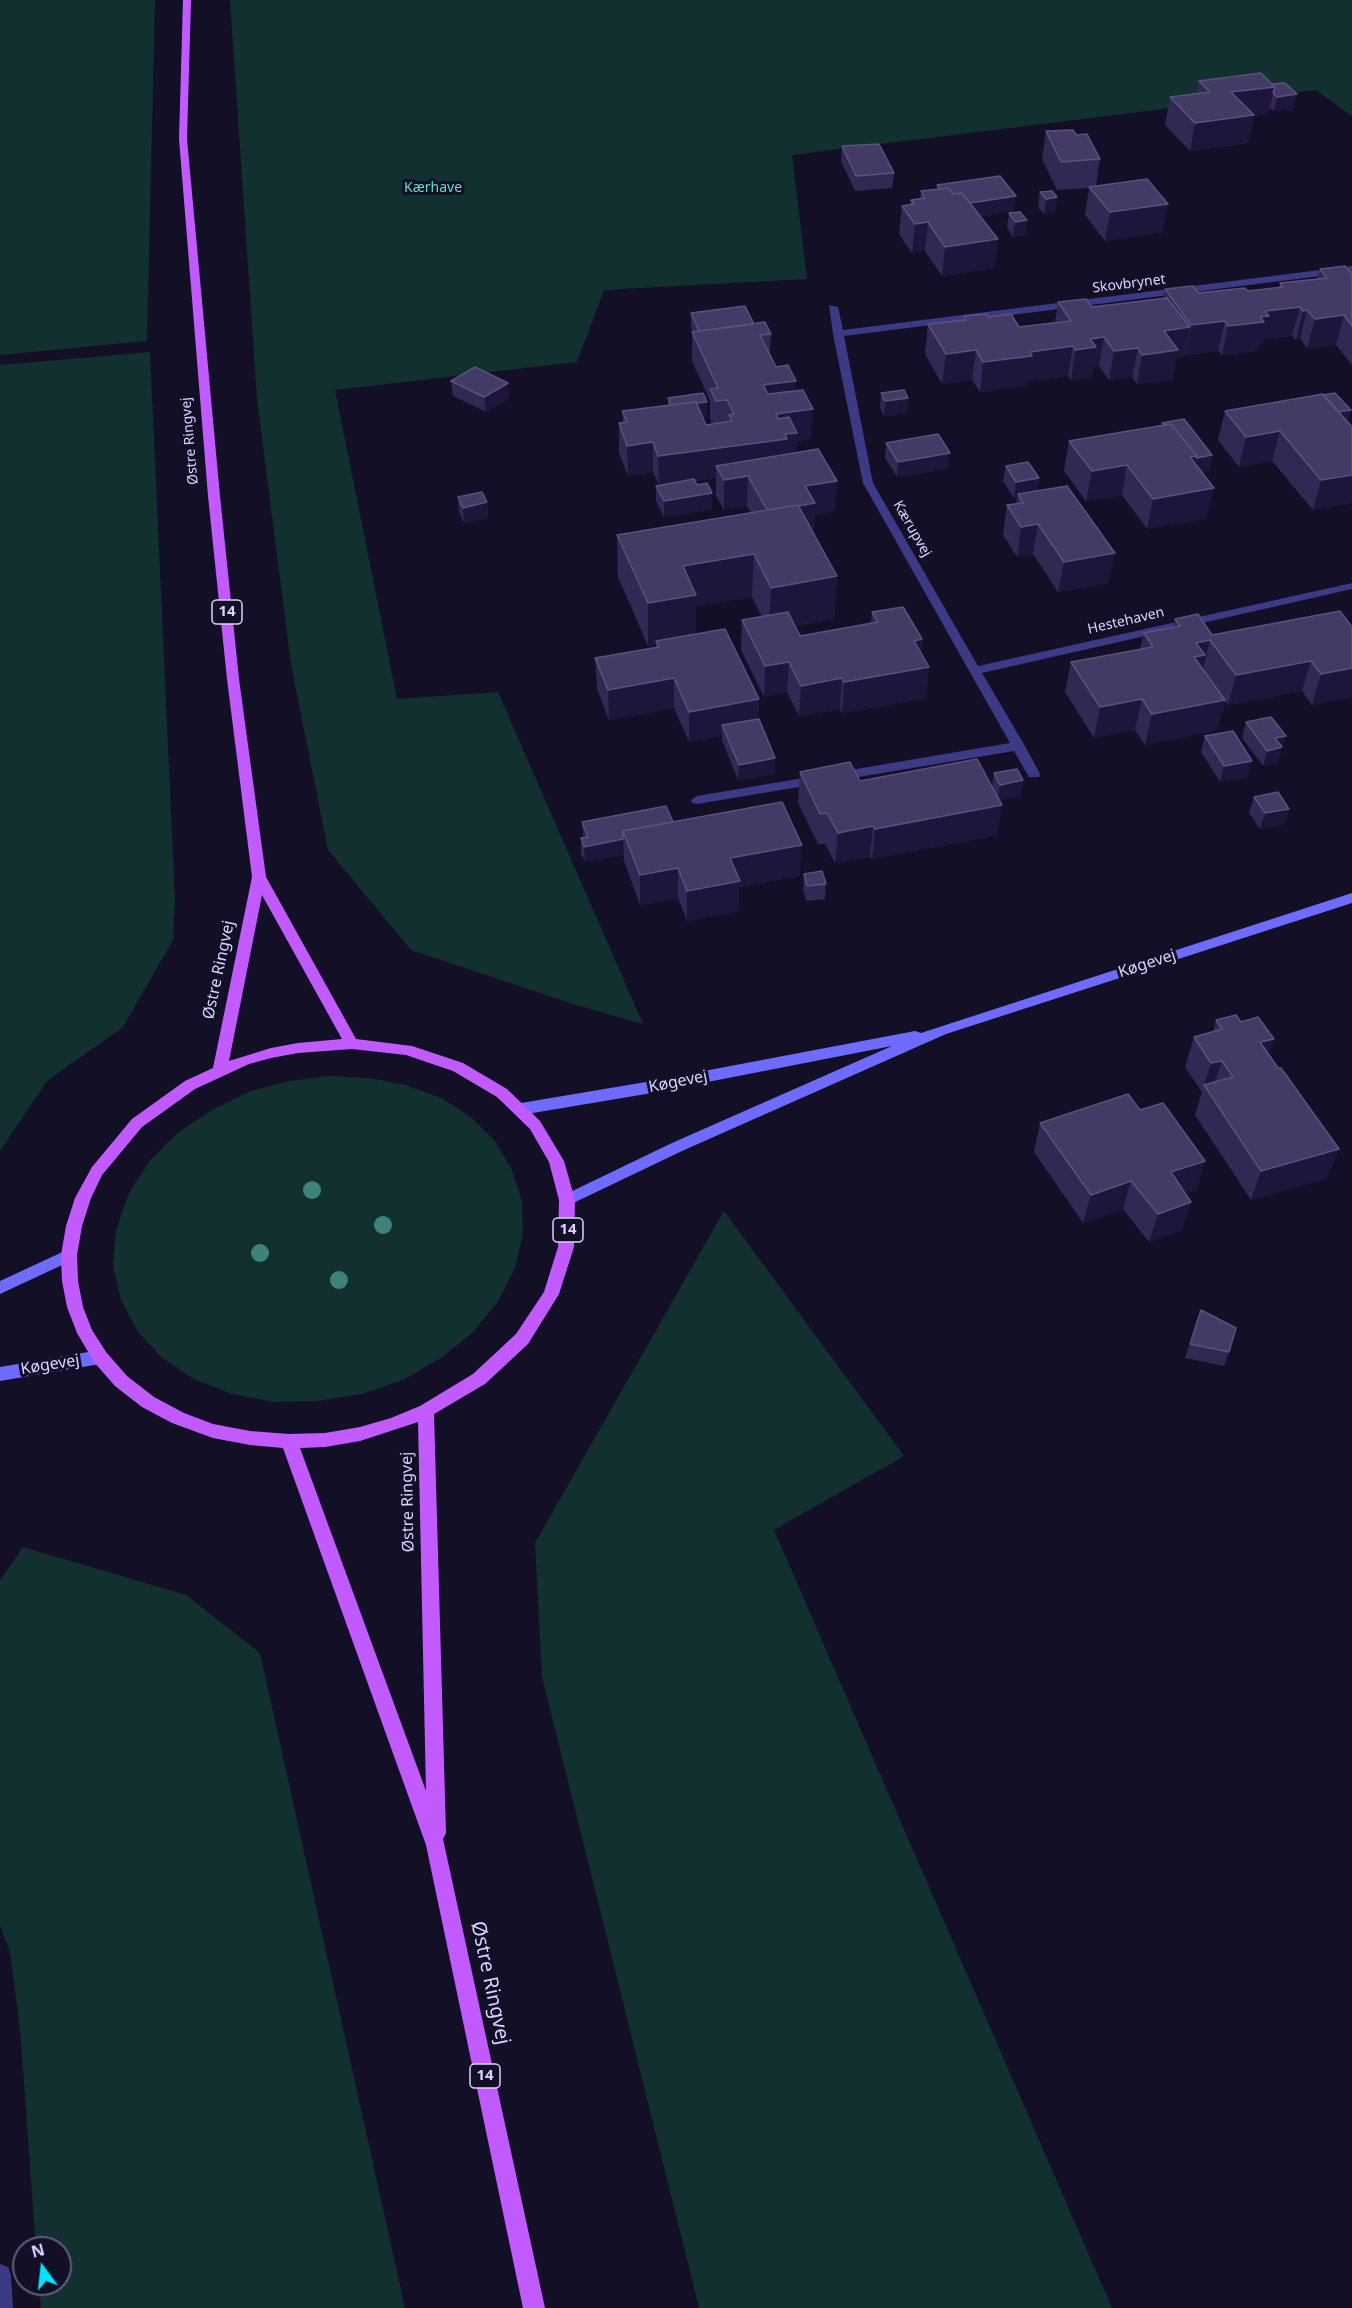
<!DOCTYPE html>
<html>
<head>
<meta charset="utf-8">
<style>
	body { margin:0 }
	#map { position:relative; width:1352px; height:2308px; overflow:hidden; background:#130f26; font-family:"Noto Sans",sans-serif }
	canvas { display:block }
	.north { position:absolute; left:12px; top:2236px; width:60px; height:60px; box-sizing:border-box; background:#130f26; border:2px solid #625e7d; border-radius:50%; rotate:345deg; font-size:16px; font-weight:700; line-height:24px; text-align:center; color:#d9d4ff }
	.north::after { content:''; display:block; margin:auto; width:21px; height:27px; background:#00e5ff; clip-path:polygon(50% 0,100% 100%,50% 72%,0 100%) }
</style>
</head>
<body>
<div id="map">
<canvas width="1352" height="2308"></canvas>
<div class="north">N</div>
</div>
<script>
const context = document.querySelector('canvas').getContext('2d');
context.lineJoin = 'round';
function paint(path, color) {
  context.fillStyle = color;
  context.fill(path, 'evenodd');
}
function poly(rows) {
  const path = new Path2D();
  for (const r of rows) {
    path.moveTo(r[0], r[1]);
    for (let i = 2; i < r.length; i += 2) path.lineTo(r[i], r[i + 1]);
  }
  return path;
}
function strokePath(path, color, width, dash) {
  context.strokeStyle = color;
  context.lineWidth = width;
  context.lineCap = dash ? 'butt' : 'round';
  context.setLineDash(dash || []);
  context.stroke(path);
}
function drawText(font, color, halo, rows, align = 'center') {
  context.font = font + ' "Noto Sans",sans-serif';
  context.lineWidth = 6;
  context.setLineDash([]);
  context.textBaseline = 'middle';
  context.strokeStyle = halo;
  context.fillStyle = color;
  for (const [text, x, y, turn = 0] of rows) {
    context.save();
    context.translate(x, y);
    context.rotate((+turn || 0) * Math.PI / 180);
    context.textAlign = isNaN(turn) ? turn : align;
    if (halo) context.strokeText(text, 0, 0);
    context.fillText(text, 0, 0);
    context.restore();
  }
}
paint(poly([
	[0,0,155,0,147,341,0,355],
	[230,0,1352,0,1352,116,1316,90,792,155,807,279,604,290,577,362,335,390,397,699,498,692,643,1024,576,1005,411,950,328,850,291,664,257,399],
	[150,352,175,900,173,940,123,1027,47,1081,0,1151,0,365],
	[329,1076,369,1078,406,1085,441,1098,471,1117,495,1141,512,1170,522,1201,523,1234,515,1268,498,1302,473,1332,441,1358,403,1380,362,1394,317,1401,274,1402,232,1394,194,1379,162,1358,138,1332,121,1300,113,1266,116,1230,128,1195,148,1163,176,1134,210,1111,248,1092,289,1081],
	[724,1211,904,1456,774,1530,1112,2308,699,2308,542,1677,535,1543],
	[23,1547,186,1595,260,1653,405,2308,41,2308,39,2284,60,2284,60,2248,36,2248,20,2029,10,1952,0,1926,0,1580]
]), '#12302f');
paint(poly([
	[1352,266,1352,272,844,336,873,483,978,666,1352,583,1352,589,982,673,1025,746,1040,774,1039,777,1029,777,1014,751,697,804,692,803,691,800,697,796,1010,743,863,483,833,334,829,305,838,307,843,330,1352,266],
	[0,2264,8,2267,11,2275,13,2308,0,2308,0,2264]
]), '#3d3a85');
paint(poly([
	[1352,893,1352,903,946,1034,682,1151,567,1206,562,1204,559,1200,562,1196,672,1143,892,1046,646,1094,521,1115,516,1113,514,1109,516,1105,521,1103,646,1082,915,1031,921,1033,1352,893],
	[69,1249,75,1251,77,1255,75,1259,0,1294,0,1281,69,1249],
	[100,1350,106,1352,108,1357,106,1362,100,1364,0,1381,0,1367,100,1350]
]), '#6f6bff');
paint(poly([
	[183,0,191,0,187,139,220,496,239,679,266,877,356,1039,412,1046,463,1063,507,1089,540,1121,564,1161,575,1200,574,1247,559,1294,528,1344,485,1384,434,1414,446,1833,443,1839,545,2308,523,2308,426,1845,283,1448,250,1445,213,1438,172,1423,142,1407,115,1386,94,1362,77,1333,67,1307,62,1281,61,1255,66,1226,75,1198,92,1167,132,1119,185,1081,213,1068,252,877,227,679,208,496,179,139,183,0],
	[262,895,342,1039,298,1043,271,1048,229,1061,262,895],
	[352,1049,406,1055,453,1071,497,1097,530,1129,549,1162,559,1200,558,1247,544,1292,516,1334,473,1374,420,1406,391,1418,360,1427,325,1433,289,1434,250,1431,213,1424,184,1413,154,1397,127,1376,106,1352,92,1330,83,1307,78,1281,77,1255,82,1226,91,1198,102,1175,142,1127,195,1089,249,1064,271,1058,298,1053,352,1049],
	[418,1422,426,1791,300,1448,325,1447,360,1441,418,1422]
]), '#c25bff');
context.fillStyle = '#3d827b';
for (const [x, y] of [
	[312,1190],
	[383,1225],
	[260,1253],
	[339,1280]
]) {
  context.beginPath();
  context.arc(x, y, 9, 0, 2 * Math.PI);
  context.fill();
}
paint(poly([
	[1261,73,1293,109,1274,111,1270,108,1268,114,1254,116,1248,143,1190,151,1165,125,1170,97,1196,94,1199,81],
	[1046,131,1076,135,1100,159,1096,186,1163,232,1105,241,1085,215,1089,188,1057,190,1042,159],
	[842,146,894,173,892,188,855,191,841,161],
	[937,185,1014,211,980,216,998,239,994,268,942,276,925,251,912,253,899,234,902,206,910,205,911,200,920,198,921,191,937,189],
	[1040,192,1057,197,1055,212,1044,214,1038,207],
	[1009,213,1027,220,1025,235,1013,237,1007,228],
	[1320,269,1352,274,1352,365,1336,345,1307,348,1300,339,1296,340,1292,336,1263,339,1262,345,1259,345,1257,351,1222,355,1218,351,1185,355,1184,354,1184,357,1176,358,1172,380,1137,384,1132,377,1109,380,1099,366,1093,367,1091,377,1071,380,1068,376,1028,381,1027,385,980,392,972,380,942,384,925,354,928,324,964,320,964,316,988,317,1019,327,1055,322,1058,302,1092,307,1163,298,1165,289,1198,293,1248,291,1279,288,1280,283,1317,279],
	[691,313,754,324,771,334,770,355,776,367,795,391,811,439,797,441,796,453,835,511,815,514,813,533,837,576,834,619,795,626,800,636,871,624,872,612,922,639,921,653,926,698,842,713,840,709,799,716,787,692,764,697,741,650,742,620,762,617,752,597,696,606,696,634,758,719,775,758,775,774,738,780,722,740,722,736,689,742,674,708,609,720,597,689,595,658,656,648,656,645,648,646,618,577,617,535,751,513,747,506,724,510,716,496,716,478,695,481,712,509,664,517,656,501,656,486,659,485,653,472,628,476,619,453,619,423,623,422,622,411,668,405,668,398,707,418,703,418,706,425,712,424,710,419,710,401,692,361,692,332,691,328],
	[451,381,509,398,486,412,453,396],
	[881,393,908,398,907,413,884,416,880,408],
	[1351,410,1347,422,1352,427,1352,503,1313,510,1272,461,1239,467,1218,440,1225,411],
	[1162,423,1212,455,1209,471,1201,472,1207,518,1147,529,1122,495,1086,501,1064,471,1069,441,1162,425],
	[886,443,948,469,897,477,885,458],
	[1006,466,1039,478,1037,491,1109,583,1058,592,1033,554,1017,557,1003,535,1007,505,1016,504,1017,497,1014,498,1003,481],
	[458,497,487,502,488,518,464,523,459,512],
	[1175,619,1212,635,1352,627,1352,697,1312,705,1302,691,1228,705,1225,701,1217,730,1145,745,1135,730,1094,738,1065,692,1071,662,1140,649,1144,633,1173,627],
	[1246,722,1281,752,1277,763,1263,766,1242,738],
	[1205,736,1248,777,1220,782,1201,752],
	[800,772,860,781,992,786,994,773,1023,780,1020,796,1000,800,997,835,872,859,870,857,835,863,825,844,818,844,798,803],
	[1254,797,1289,809,1285,824,1260,829,1249,813],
	[582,822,673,822,800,876,739,887,739,911,687,921,678,898,640,905,624,861,624,855,585,862,581,854,581,838,583,837],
	[804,874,826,884,825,899,806,901,803,889],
	[1216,1020,1241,1022,1268,1054,1327,1178,1251,1200,1195,1115,1202,1092,1185,1067,1194,1037,1213,1032],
	[1140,1110,1205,1161,1196,1190,1185,1193,1191,1202,1182,1230,1149,1242,1123,1209,1083,1223,1034,1152,1040,1123],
	[1201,1310,1229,1352,1224,1366,1185,1358]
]), '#312854');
paint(poly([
	[1275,87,1268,114,1254,116,1248,143,1190,151,1195,123,1231,92],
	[1297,94,1293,109,1274,111,1277,97],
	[1016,196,1014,211,951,220,953,205],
	[1057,197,1055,212,1044,214,1046,199],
	[1168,204,1163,232,1105,241,1110,212],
	[1027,220,1025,235,1013,237,1015,222],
	[928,222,925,251,912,253,915,224],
	[998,239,994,268,942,276,945,247],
	[1300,307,1292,336,1263,339,1262,345,1259,345,1257,351,1222,355,1228,326,1260,317,1265,311],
	[1307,310,1300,339,1296,340,1303,311],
	[1344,315,1336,345,1307,348,1315,319],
	[1225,321,1218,351,1185,355,1191,325],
	[1190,327,1184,357,1176,358,1172,380,1137,384,1142,355,1164,331],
	[1104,337,1099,366,1093,367,1091,377,1071,380,1075,350,1090,339],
	[1073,346,1068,376,1028,381,1027,385,980,392,983,362,1030,352],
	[1138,348,1132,377,1109,380,1114,351],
	[976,350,972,380,942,384,946,354],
	[796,381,794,411,762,415,763,385],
	[508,383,509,398,486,412,484,397],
	[908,398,907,413,884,416,885,401],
	[707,402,707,418,672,422,672,407],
	[813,409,811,439,797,441,796,463,716,466,716,478,659,486,658,456,776,414],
	[1351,410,1347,426,1328,414],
	[1280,431,1272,461,1239,467,1246,437],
	[653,442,653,472,628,476,627,446],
	[950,453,948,469,897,477,898,462],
	[1212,455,1209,471,1193,473,1190,457],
	[1127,465,1122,495,1086,501,1092,471],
	[1352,475,1352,503,1313,510,1321,480],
	[748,476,747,506,724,510,724,480],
	[1039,478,1036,494,1018,494,1017,497,1014,498,1016,482],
	[837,481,835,511,815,514,813,533,767,511,805,486],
	[1214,488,1207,518,1147,529,1153,499],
	[712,493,712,509,664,517,664,501],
	[487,502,488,518,464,523,463,508],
	[1038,524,1033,554,1017,557,1021,527],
	[1115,553,1109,583,1058,592,1064,562],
	[754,554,752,597,696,606,696,638,656,641,656,645,648,646,648,603,683,566],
	[837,576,834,619,769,630,771,588],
	[922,639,919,669,929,667,926,698,842,713,844,682,914,641],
	[1210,640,1203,670,1186,687,1196,643],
	[1311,661,1302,691,1228,705,1236,675],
	[789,662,787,692,764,697,765,666],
	[1352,668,1352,697,1312,705,1321,674],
	[674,678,674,708,609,720,608,690],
	[842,678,840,709,799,716,801,686],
	[759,699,758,730,722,725,722,736,689,742,689,712],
	[1142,699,1135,730,1094,738,1100,707],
	[1225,700,1217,730,1145,745,1152,714],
	[1286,736,1277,763,1263,766,1267,751,1275,738],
	[775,758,775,774,738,780,739,765],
	[1252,761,1248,777,1220,782,1224,766],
	[1023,780,1020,796,998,801,1000,785],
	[1002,805,997,835,872,859,875,829],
	[1289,809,1285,824,1260,829,1265,813],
	[873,826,870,857,835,863,838,833],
	[623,839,624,855,585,862,584,847],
	[802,845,800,876,739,887,739,911,687,921,687,891,730,858],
	[678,868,678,898,640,905,640,875],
	[1274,1039,1264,1068,1260,1042],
	[1222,1061,1212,1090,1204,1086,1211,1063],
	[1339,1149,1327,1178,1251,1200,1261,1171],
	[1205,1161,1196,1190,1162,1201,1171,1172],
	[1131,1181,1123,1209,1083,1223,1091,1195],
	[1191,1202,1182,1230,1149,1242,1158,1214]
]), '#1d163a');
const building = poly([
	[1261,73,1275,87,1231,92,1254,115,1195,123,1170,97,1210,92,1199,81,1261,73],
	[1285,83,1297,94,1277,97,1273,93,1275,87,1272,84,1285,83],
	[1073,130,1076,135,1087,134,1100,159,1061,162,1046,131,1073,130],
	[879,144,894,173,856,176,842,146,879,144],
	[1000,176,1016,196,970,203,962,193,953,194,948,188,940,189,937,185,1000,176],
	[1147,179,1168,204,1110,212,1089,187,1147,179],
	[948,188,953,194,962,193,998,239,945,247,928,222,915,224,902,206,914,204,911,200,925,198,921,191,948,188],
	[1052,191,1057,197,1046,199,1040,192,1052,191],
	[1020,212,1027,220,1015,222,1009,213,1020,212],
	[1345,266,1352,274,1352,326,1344,315,1315,319,1307,310,1303,311,1300,307,1265,311,1269,316,1260,317,1264,322,1228,326,1225,321,1191,325,1165,289,1193,286,1198,293,1245,288,1248,291,1283,287,1280,283,1327,278,1320,269,1345,266],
	[1167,298,1190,327,1164,331,1178,350,1142,355,1138,348,1114,351,1104,337,1090,339,1096,347,1075,350,1073,346,1030,352,1032,356,983,362,976,350,946,354,928,324,966,320,964,316,987,314,988,317,1011,314,1019,327,1071,321,1058,302,1086,299,1092,307,1167,298],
	[745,306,754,324,699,331,691,313,745,306],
	[765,322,771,334,760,335,776,367,788,365,796,381,763,385,768,394,803,390,813,409,776,414,778,419,789,417,797,433,785,434,787,439,658,456,653,442,627,446,619,423,627,422,622,411,696,402,706,425,732,421,729,415,734,414,727,400,716,401,710,389,718,388,692,332,765,322],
	[475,367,508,383,484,397,451,381,475,367],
	[904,390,908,398,885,401,881,393,904,390],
	[703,393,707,402,697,403,696,402,671,405,668,398,703,393],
	[1335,393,1351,410,1338,412,1323,395,1335,393],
	[1323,394,1352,427,1352,475,1321,480,1280,431,1246,437,1225,411,1323,394],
	[1184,419,1212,455,1196,458,1197,456,1171,424,1164,425,1162,423,1184,419],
	[1171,424,1197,456,1190,457,1214,488,1153,499,1127,465,1092,471,1069,441,1171,424],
	[938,434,950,453,898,462,886,443,938,434],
	[818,449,837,481,805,486,815,503,798,506,798,505,767,510,748,476,724,480,716,466,818,449],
	[1028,462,1039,478,1016,482,1006,466,1028,462],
	[694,479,697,485,707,483,712,493,664,501,656,486,694,479],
	[1067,486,1115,553,1064,562,1038,524,1021,527,1007,505,1023,503,1018,494,1067,486],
	[482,492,487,502,463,508,458,497,482,492],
	[798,505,837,576,771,588,754,554,683,566,696,595,648,603,617,535,798,505],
	[903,607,922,639,914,641,929,667,844,682,842,678,801,686,789,662,765,666,742,620,788,612,800,636,878,622,872,612,903,607],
	[1340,611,1352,627,1352,668,1321,674,1311,661,1236,675,1210,640,1196,643,1205,655,1194,657,1225,700,1152,714,1142,699,1100,707,1071,662,1153,647,1144,633,1180,626,1175,619,1198,614,1212,635,1340,611],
	[725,629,759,699,689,712,674,678,608,690,595,658,659,647,656,641,725,629],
	[1271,717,1286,736,1275,738,1282,747,1267,751,1246,722,1271,717],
	[759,719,775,758,739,765,722,725,759,719],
	[1233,731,1252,761,1224,766,1205,736,1233,731],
	[977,759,1002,805,875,829,873,826,838,833,827,813,820,814,800,772,850,762,860,781,977,759],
	[1017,769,1023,780,1000,785,994,773,1017,769],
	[1278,792,1289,809,1265,813,1254,797,1278,792],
	[782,802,802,845,730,858,740,881,687,891,678,868,640,875,623,831,782,802],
	[666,806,673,822,623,831,623,839,584,847,581,838,588,837,582,822,666,806],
	[822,871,826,884,807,886,804,874,822,871],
	[1236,1015,1241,1022,1258,1017,1274,1039,1260,1042,1278,1068,1281,1068,1339,1149,1261,1171,1204,1085,1233,1077,1222,1061,1211,1063,1194,1037,1222,1029,1216,1020,1236,1015],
	[1128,1094,1140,1110,1163,1103,1205,1161,1171,1172,1191,1202,1158,1214,1131,1181,1091,1195,1040,1123,1128,1094],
	[1201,1310,1236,1328,1229,1352,1190,1344,1201,1310]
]);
paint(building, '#433a66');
strokePath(building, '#5a527e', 1.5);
drawText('14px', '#5fe0c0', '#130f26', [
	["Kærhave",433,188]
]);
drawText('14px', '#d9d4ff', '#130f26', [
	["Skovbrynet",1129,284,-7],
	["Østre Ringvej",190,441,-95],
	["Kærupvej",912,529,60],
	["Hestehaven",1126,621,-13]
]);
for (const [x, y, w] of [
	[227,612,30],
	[568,1230,30],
	[485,2076,30]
]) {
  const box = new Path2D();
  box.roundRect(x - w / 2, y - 12, w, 24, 4.5);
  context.fillStyle = '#130f26';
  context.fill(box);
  strokePath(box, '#d9d4ff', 1.5);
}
drawText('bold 15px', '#d9d4ff', null, [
	["14",227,612],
	["14",568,1230],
	["14",485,2076]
]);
drawText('16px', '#d9d4ff', '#130f26', [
	["Køgevej",1147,964,-18],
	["Østre Ringvej",219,970,-78],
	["Køgevej",678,1082,-11],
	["Køgevej",50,1365,-9],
	["Østre Ringvej",408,1502,-91]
]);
drawText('20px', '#d9d4ff', '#130f26', [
	["Østre Ringvej",490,1983,78]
]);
</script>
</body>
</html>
